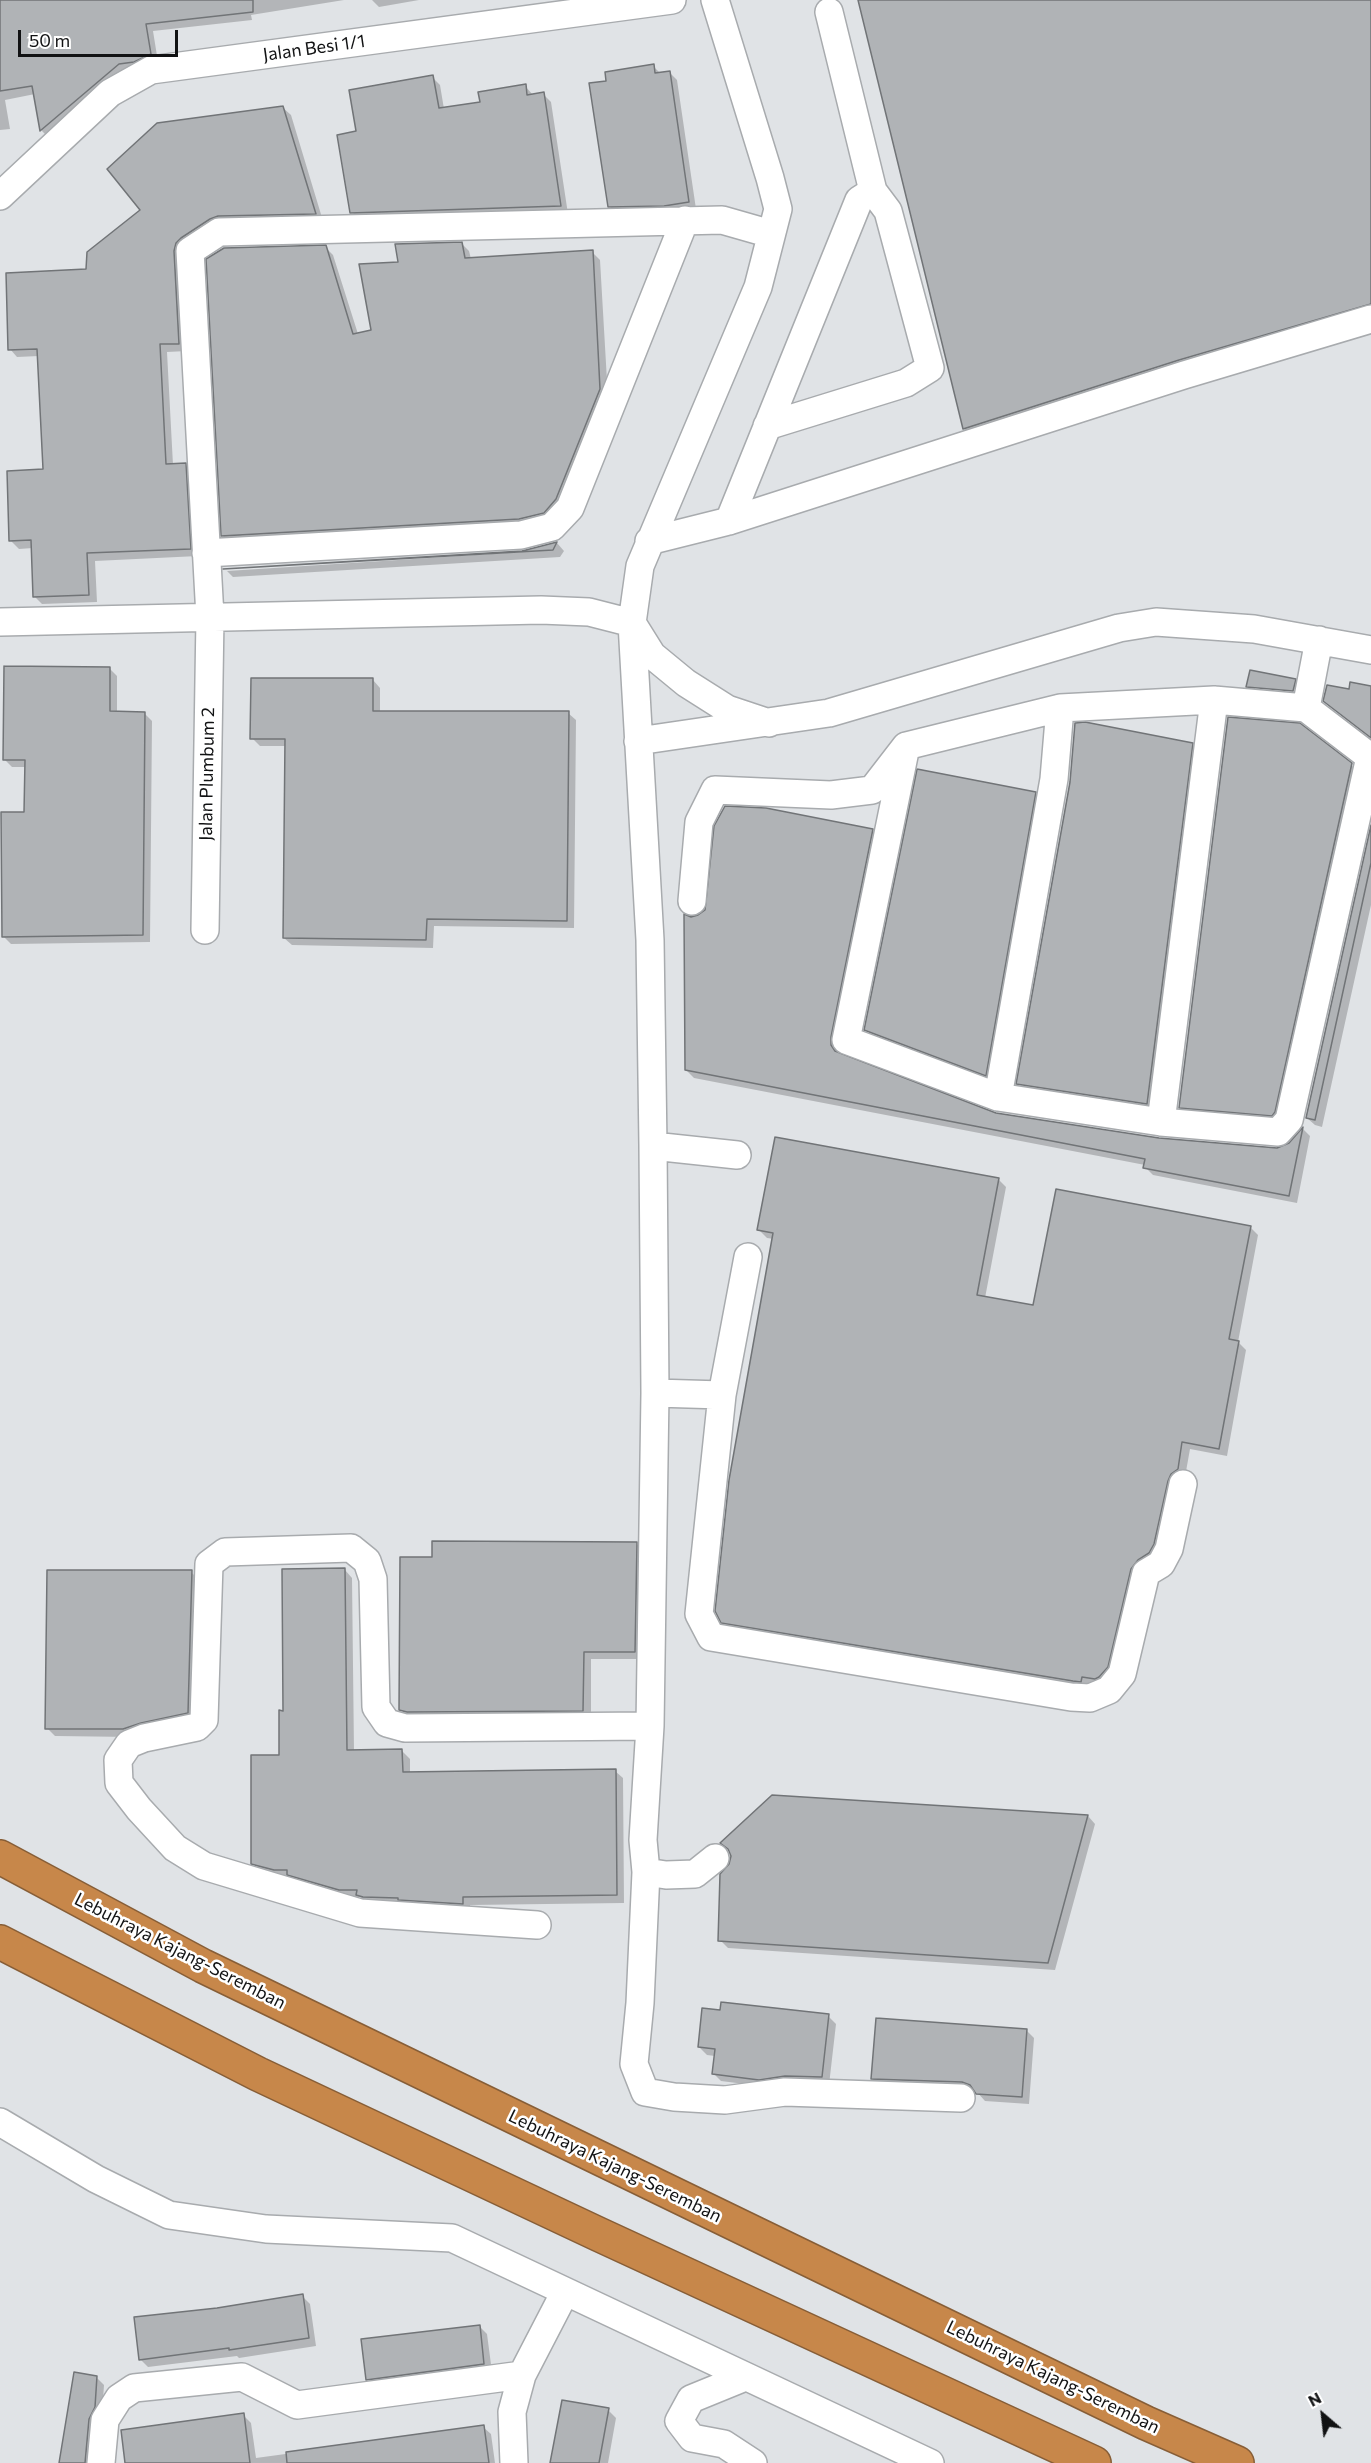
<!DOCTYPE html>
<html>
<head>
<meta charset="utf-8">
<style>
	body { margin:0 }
	#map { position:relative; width:1371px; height:2463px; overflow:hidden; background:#e0e3e6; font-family:Commissioner,sans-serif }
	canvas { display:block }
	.north { position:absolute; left:1293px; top:2385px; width:60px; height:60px; -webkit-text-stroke:4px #fff; paint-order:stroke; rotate:332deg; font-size:16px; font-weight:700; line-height:24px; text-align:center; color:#111213 }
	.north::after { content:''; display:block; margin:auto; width:21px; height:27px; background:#111213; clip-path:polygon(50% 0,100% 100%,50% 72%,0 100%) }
	.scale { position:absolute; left:18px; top:30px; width:160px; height:27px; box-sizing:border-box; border:3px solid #111213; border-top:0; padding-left:8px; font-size:18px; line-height:21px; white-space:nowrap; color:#111213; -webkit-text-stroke:4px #fff; paint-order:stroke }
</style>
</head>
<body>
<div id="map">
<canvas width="1371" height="2463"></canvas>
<div class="north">N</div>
<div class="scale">50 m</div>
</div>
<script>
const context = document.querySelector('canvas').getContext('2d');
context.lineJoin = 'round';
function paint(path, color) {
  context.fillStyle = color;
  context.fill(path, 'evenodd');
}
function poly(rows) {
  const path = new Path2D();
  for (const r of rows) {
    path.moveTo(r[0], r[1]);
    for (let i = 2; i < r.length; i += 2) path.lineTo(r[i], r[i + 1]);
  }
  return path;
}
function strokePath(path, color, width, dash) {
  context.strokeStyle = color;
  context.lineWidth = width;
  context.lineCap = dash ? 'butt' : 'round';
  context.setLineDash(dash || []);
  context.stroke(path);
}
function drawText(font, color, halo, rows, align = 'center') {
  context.font = font + ' Commissioner,sans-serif';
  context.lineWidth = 5;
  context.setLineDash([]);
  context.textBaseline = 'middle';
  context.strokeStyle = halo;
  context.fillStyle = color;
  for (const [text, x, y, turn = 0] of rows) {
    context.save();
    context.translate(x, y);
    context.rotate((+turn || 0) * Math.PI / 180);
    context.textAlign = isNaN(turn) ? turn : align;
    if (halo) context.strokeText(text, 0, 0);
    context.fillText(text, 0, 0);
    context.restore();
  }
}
paint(poly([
	[0,0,344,0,251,15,252,20,153,31,158,62,49,138,42,131,35,94,5,100,10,129,0,130],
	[372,0,419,0,379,7],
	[860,0,1371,0,1371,312,972,436,964,429],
	[653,66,661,74,669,72,677,80,696,209,617,214,609,206,607,82],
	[432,77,440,85,444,109,481,103,525,86,533,95,543,94,551,102,568,214,360,220,352,212,358,132],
	[282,107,291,115,323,221,189,245,187,351,167,352,173,465,185,464,193,472,198,556,95,561,97,602,42,604,34,596,33,548,19,549,11,541,44,470,39,356,17,357,10,349,88,271],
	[461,243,469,251,471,259,592,252,600,260,608,398,552,520,231,544,223,536,325,247,333,255,358,334,373,331,400,263],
	[557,543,564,551,560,557,233,577,227,571,522,552],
	[109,668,117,676,117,713,144,713,152,721,150,942,11,944,3,936,26,813,26,767,12,767,4,759],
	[373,680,380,688,380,713,568,713,576,720,574,928,434,926,433,948,292,945,284,938,287,746,260,746,252,738],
	[1295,680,1303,688,1301,698,1256,694,1248,687],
	[1255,686,1301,690,1301,693,1255,689],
	[1192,745,1200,753,1155,1111,1026,1091,1018,1083],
	[1351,765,1360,773,1282,1121,1188,1115,1180,1107],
	[1035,793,1043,801,993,1082,874,1038,866,1029],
	[872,830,880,838,838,1046,838,1054,995,1114,1159,1139,1277,1149,1290,1144,1303,1129,1310,1136,1297,1203,1153,1175,1145,1167,1145,1165,694,1078,686,1070,691,918,699,917],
	[1371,832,1371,905,1322,1127,1315,1125,1307,1118],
	[998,1179,1006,1187,985,1298,1034,1307,1250,1227,1258,1235,1238,1342,1246,1350,1227,1456,1190,1449,1185,1477,1115,1675,1089,1689,731,1630,723,1622,774,1239,767,1238,759,1230],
	[636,1543,644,1551,643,1659,591,1659,591,1718,408,1717,400,1709],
	[345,1570,352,1578,354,1752,402,1751,410,1759,410,1773,615,1771,623,1778,624,1903,470,1905,470,1911,366,1903,360,1897,348,1897,297,1882,292,1878,283,1878,261,1871,253,1863,281,1757,285,1712],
	[191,1572,199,1580,196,1720,132,1737,55,1736,47,1728],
	[773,1796,1088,1816,1095,1824,1055,1970,728,1948,720,1940,731,1865],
	[828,2016,836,2024,829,2085,768,2087,721,2081,713,2073,715,2056,707,2055,699,2047],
	[1026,2030,1034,2038,1029,2104,985,2101,976,2091,971,2090,880,2087,873,2079],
	[302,2296,310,2304,316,2346,239,2358,237,2356,148,2367,140,2359,217,2309],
	[479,2326,487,2334,492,2372,375,2387,368,2379],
	[96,2377,104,2385,102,2415,93,2463,59,2463,60,2457,62,2457],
	[608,2410,616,2418,608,2463,551,2463],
	[243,2415,251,2423,256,2458,483,2427,491,2434,495,2463,127,2463]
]), '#0003');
const building = poly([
	[0,0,253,0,253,12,146,24,151,54,134,62,119,64,40,131,32,86,0,91,0,0],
	[858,0,1371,0,1371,304,1179,360,963,429,858,0],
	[654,64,655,73,670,71,689,202,664,206,608,207,589,83,606,81,605,72,654,64],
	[433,75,439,108,480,102,478,92,526,84,527,95,544,92,561,206,350,213,337,135,356,131,349,90,433,75],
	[283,106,316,214,218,216,210,219,181,238,176,243,174,251,179,344,160,344,166,464,186,463,191,549,87,553,89,595,33,597,31,540,9,541,7,471,43,469,37,349,8,350,6,273,86,269,87,252,140,210,107,169,157,123,283,106],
	[462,242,465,258,593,250,600,389,556,499,544,513,519,519,221,536,206,259,224,248,326,245,353,334,371,330,359,264,398,262,395,244,462,242],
	[557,542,553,550,223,569,522,551,557,542],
	[4,666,110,667,110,711,145,712,143,935,2,937,1,812,24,812,25,760,3,760,4,666],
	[1250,670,1296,679,1293,691,1246,687,1250,670],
	[251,678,373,678,373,711,569,711,567,921,427,919,426,940,283,938,285,739,250,739,251,678],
	[1350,682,1371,686,1371,738,1323,701,1327,685,1349,689,1350,682],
	[1228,717,1300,723,1352,763,1275,1112,1272,1116,1179,1108,1228,717],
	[1085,722,1193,743,1147,1104,1016,1084,1070,782,1075,723,1085,722],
	[917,769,1036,792,986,1076,864,1030,917,769],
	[725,806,766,808,873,829,831,1037,831,1045,835,1051,996,1113,1159,1138,1277,1148,1289,1143,1303,1127,1289,1196,1143,1168,1145,1159,685,1070,684,914,691,917,698,915,705,910,714,826,725,806],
	[1371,825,1371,863,1315,1120,1306,1118,1371,825],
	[775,1137,999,1178,977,1295,1033,1305,1056,1189,1251,1226,1229,1339,1239,1341,1219,1449,1182,1442,1178,1469,1171,1474,1168,1481,1154,1544,1149,1553,1138,1560,1131,1569,1108,1667,1099,1677,1095,1679,1082,1677,1081,1682,1073,1681,721,1623,715,1611,729,1480,773,1233,757,1230,775,1137],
	[432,1541,637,1542,635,1652,584,1652,583,1711,407,1712,399,1710,400,1557,432,1557,432,1541],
	[345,1568,347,1750,402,1749,403,1772,616,1769,617,1895,463,1897,463,1904,398,1900,398,1898,363,1897,356,1895,357,1890,339,1890,287,1875,287,1870,274,1870,251,1864,251,1755,279,1755,279,1710,283,1711,282,1569,345,1568],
	[47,1570,192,1570,188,1713,141,1723,123,1729,45,1729,47,1570],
	[772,1795,1088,1815,1048,1963,718,1941,720,1874,729,1864,731,1856,728,1849,720,1843,772,1795],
	[721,2002,829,2014,822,2077,785,2076,759,2080,712,2074,715,2049,698,2047,702,2008,720,2010,721,2002],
	[876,2018,1027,2029,1022,2097,976,2094,970,2085,962,2082,871,2079,876,2018],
	[303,2294,309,2338,229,2350,229,2348,139,2360,134,2317,217,2308,303,2294],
	[480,2325,484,2364,366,2380,361,2339,480,2325],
	[74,2372,97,2376,95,2407,89,2419,85,2463,59,2463,74,2372],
	[562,2400,609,2408,599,2463,550,2463,562,2400],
	[244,2413,250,2463,125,2463,121,2430,244,2413],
	[484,2425,489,2463,287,2463,286,2452,484,2425]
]);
paint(building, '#b0b3b6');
strokePath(building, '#717477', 1.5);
const minor = poly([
	[0,196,110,93,151,70,672,0],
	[767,426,906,383,930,368,888,211,873,191],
	[729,521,859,200,873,191,829,12],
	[649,541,729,521,1184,375,1371,319],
	[206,553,521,535,552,527,570,508,685,220],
	[0,622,541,610,589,612,632,623,652,655,686,683,727,709,769,723],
	[638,741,829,713,1119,628,1156,622,1254,629,1371,650],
	[906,746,846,1040,998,1097,1161,1122,1278,1132,1289,1120,1370,757,1306,708],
	[692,901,699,822,715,790,831,795,872,790,906,746,1060,708,1214,700,1306,708,1319,640],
	[205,930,210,617,190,251,219,232,722,220,771,234],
	[998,1097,1054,779,1060,708],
	[1161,1122,1214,700],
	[653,1146,737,1155],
	[655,1393,722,1395,748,1257],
	[722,1395,699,1614,711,1637,1071,1697,1090,1698,1109,1690,1122,1674,1146,1573,1161,1564,1169,1549,1183,1484],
	[715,1858,695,1874,666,1875,646,1872,643,1840,650,1726,655,1393,653,1146,650,940,632,623,640,566,758,287,778,209,770,178,715,0],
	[646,1872,640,2003,634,2064,645,2092,674,2097,725,2100,785,2092,961,2098],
	[537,1925,360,1913,204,1866,175,1848,139,1809,119,1783,118,1760,129,1744,144,1738,197,1727,204,1720,209,1564,225,1552,351,1548,367,1561,373,1579,376,1707,387,1723,405,1728,650,1726],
	[0,2122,96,2179,169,2215,266,2229,452,2238,930,2463],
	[745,2377,691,2399,679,2421,692,2438,724,2444,753,2463],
	[101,2463,105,2420,119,2398,134,2388,242,2377,297,2405,522,2375,565,2292],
	[514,2463,512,2412,522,2375]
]);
const highway = poly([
	[0,1857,203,1966,1146,2423,1237,2463],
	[0,1942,258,2074,598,2234,1094,2463]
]);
strokePath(minor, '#a8abae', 30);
strokePath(highway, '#875e37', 36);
strokePath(minor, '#fff', 27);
strokePath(highway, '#c7874a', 33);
drawText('18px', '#111213', '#fff', [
	["Jalan Besi 1/1",314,48,-8],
	["Jalan Plumbum 2",207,774,-89],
	["Lebuhraya Kajang-Seremban",180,1951,27],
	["Lebuhraya Kajang-Seremban",615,2166,26],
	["Lebuhraya Kajang-Seremban",1053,2377,26]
]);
</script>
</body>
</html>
